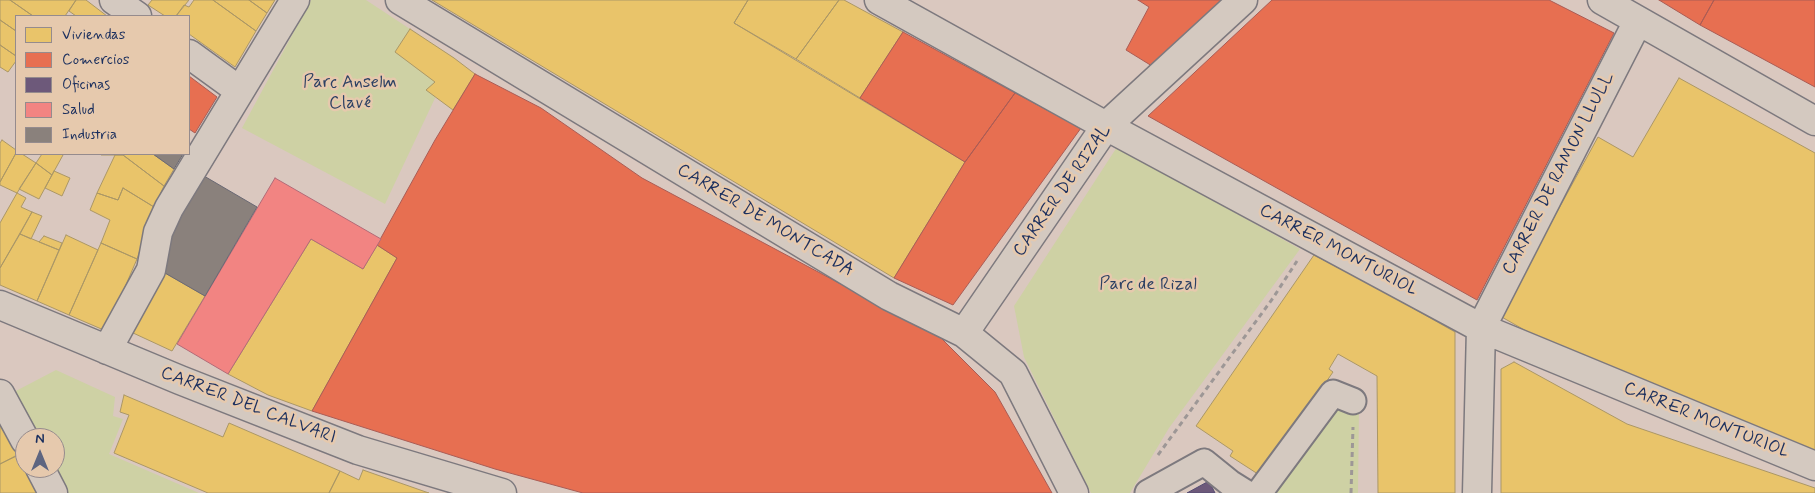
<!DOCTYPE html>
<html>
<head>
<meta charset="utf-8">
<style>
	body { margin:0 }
	#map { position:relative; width:1815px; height:493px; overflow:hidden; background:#dac8bf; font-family:Mynerve,sans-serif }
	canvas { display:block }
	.legend { position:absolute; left:15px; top:15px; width:175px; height:140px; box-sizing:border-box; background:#e6c9ad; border:1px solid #958b8d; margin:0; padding:6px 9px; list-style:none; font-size:15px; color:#1b2f5e }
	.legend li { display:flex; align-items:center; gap:10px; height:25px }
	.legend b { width:25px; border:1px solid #958b8d }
	.north { position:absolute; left:15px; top:428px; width:50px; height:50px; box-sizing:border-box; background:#e6c9ad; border:1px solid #958b8d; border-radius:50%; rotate:0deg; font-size:14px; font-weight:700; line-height:20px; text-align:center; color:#1b2f5e }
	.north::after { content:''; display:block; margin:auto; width:18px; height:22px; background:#5e6580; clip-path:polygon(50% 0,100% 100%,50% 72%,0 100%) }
</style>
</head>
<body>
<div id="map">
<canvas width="1815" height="493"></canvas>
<ul class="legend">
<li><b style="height:14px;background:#e9c46a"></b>Viviendas</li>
<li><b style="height:14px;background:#e76f51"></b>Comercios</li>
<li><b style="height:14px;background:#6d597a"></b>Oficinas</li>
<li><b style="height:14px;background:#f28482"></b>Salud</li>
<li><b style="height:14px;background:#8a817c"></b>Industria</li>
</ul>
<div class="north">N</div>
</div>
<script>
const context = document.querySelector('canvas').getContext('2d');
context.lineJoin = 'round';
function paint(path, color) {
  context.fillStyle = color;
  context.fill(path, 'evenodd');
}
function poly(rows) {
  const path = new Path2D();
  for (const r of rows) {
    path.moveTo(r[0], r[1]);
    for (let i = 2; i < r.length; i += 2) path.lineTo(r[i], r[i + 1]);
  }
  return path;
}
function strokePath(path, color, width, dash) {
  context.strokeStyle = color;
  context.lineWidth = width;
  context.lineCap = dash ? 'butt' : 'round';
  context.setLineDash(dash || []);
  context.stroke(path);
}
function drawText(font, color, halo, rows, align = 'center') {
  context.font = font + ' Mynerve,sans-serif';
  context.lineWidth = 5;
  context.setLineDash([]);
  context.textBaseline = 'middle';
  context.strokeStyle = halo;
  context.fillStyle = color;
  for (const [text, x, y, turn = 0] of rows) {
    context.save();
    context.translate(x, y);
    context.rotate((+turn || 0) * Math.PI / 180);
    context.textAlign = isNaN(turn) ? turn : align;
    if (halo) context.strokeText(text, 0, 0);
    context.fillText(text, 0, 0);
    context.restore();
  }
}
paint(poly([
	[311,0,366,0,454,58,385,204,242,128],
	[1117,147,1300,249,1169,428,1130,493,1091,493,1024,357,1014,306],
	[56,370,115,397,113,416,123,419,109,454,199,493,67,493,53,468,55,468,55,438,37,438,12,393],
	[1328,396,1359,407,1358,493,1265,493]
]), '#ced1a4');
const homes = poly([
	[0,0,10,0,33,16,16,16,16,31,0,20,0,0],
	[10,0,76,0,65,16,33,16,10,0],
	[76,0,86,0,107,16,76,16,69,11,76,0],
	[152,0,189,0,176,16,165,16,148,5,152,0],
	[194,0,213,0,256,31,235,67,189,34,189,16,176,16,184,5,189,7,194,0],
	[213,0,249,0,267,13,256,31,213,0],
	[249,0,275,0,267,13,249,0],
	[432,0,748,0,734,23,965,162,894,278,432,0],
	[748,0,839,0,796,59,734,23,748,0],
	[839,0,844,0,903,32,860,98,796,59,839,0],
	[0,20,16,31,16,56,0,45,0,20],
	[410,29,454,58,475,74,453,110,426,90,435,82,395,52,410,29],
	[0,45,16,56,16,61,8,72,0,67,0,45],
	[1679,78,1815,153,1815,452,1577,360,1500,316,1598,137,1633,157,1679,78],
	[2,140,16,150,16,153,0,182,0,143,2,140],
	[16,153,22,154,36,163,17,193,0,185,0,182,16,153],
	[42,154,61,154,63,155,52,175,36,163,42,154],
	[102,154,153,154,174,169,164,186,123,155,101,155,102,154],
	[115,155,123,155,164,186,154,207,123,188,118,200,97,193,115,155],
	[36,163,52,175,39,199,19,189,36,163],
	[54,171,70,178,62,196,45,188,54,171],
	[123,188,154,207,137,259,101,243,110,220,90,210,97,193,118,200,123,188],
	[17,193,26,198,21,207,32,212,0,268,0,223,17,193],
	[32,212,42,216,31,239,20,234,32,212],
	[20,234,59,250,37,301,0,285,0,268,20,234],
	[66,235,98,250,69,315,37,301,66,235],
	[44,236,62,243,59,250,39,242,44,236],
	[311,239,363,269,377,245,397,258,312,411,268,395,228,374,311,239],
	[101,243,137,259,106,331,69,315,101,243],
	[1314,255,1381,290,1455,332,1455,493,1378,493,1377,376,1338,354,1329,369,1333,372,1261,476,1230,456,1233,451,1196,426,1314,255],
	[165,273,205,296,172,351,131,332,165,273],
	[1514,362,1627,424,1815,488,1815,493,1501,493,1501,369,1514,362],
	[124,395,223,437,229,423,340,471,329,493,208,493,114,453,129,415,120,412,124,395],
	[0,416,19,454,0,464,0,416],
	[25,452,25,468,35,468,47,493,0,493,0,464,25,452],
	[363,470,426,492,429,493,329,493,340,471,359,480,363,470]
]);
paint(homes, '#e9c46a');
strokePath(homes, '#ab9766', 1);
const shops = poly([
	[1138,0,1223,0,1152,66,1126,50,1149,7,1138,0],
	[1272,0,1549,0,1614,33,1477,300,1148,116,1272,0],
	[1659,0,1714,0,1700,25,1659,0],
	[1714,0,1815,0,1815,87,1700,25,1714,0],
	[903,32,1015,93,965,162,860,98,903,32],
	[475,74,541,108,642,178,940,337,995,392,1052,493,583,493,495,469,312,411,397,258,377,245,435,140,475,74],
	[189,76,217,97,195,133,189,129,189,76],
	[1015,93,1081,128,953,305,894,278,965,162,1015,93]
]);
paint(shops, '#e76f51');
strokePath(shops, '#aa5c55', 1);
const offices = poly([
	[1209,481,1215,493,1187,493,1209,481]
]);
paint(offices, '#6d597a');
strokePath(offices, '#544c72', 1);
const health = poly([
	[275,178,381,239,363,269,311,239,228,374,177,344,275,178]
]);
paint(health, '#f28482');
strokePath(health, '#b26a77', 1);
const industry = poly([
	[153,154,183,154,174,169,153,154],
	[204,176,257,207,205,296,165,273,162,255,164,243,204,176]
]);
paint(industry, '#8a817c');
strokePath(industry, '#696873', 1);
const pedestrian = poly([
	[1148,493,1204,462,1230,483,1246,493],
	[1259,493,1333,393,1353,401]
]);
const minor = poly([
	[114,0,137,16],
	[400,0,889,296,964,333,1013,373,1074,493],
	[879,0,1106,126,1481,328,1815,466],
	[1602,0,1815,121],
	[189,54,240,91],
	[0,305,180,380,358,450,502,493],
	[964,333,1106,126,1243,0],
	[107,350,151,270,158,232,169,208,295,0],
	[0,394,25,440],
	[40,468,53,493],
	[1477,493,1481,328,1638,21]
]);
strokePath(pedestrian, '#7d797e', 29);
strokePath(minor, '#7d797e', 31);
strokePath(poly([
	[1158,455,1273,298,1297,261],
	[1351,493,1353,427]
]), '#9d9796', 3, [5, 4]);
strokePath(pedestrian, '#d4c9c0', 25);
strokePath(minor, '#d4c9c0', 28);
drawText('18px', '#2c4063', '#e6c9ad', [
	["Parc Anselm",350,83],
	["Clavé",350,104],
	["Parc de Rizal",1148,285]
]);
drawText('18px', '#1b2f5e', '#e6c9ad', [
	["CARRER DE RAMON LLULL",1559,174,-63],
	["CARRER DE RIZAL",1063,191,-55],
	["CARRER DE MONTCADA",765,221,31],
	["CARRER MONTURIOL",1338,251,28],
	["CARRER DEL CALVARI",248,406,21],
	["CARRER MONTURIOL",1706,421,22]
]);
</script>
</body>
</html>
